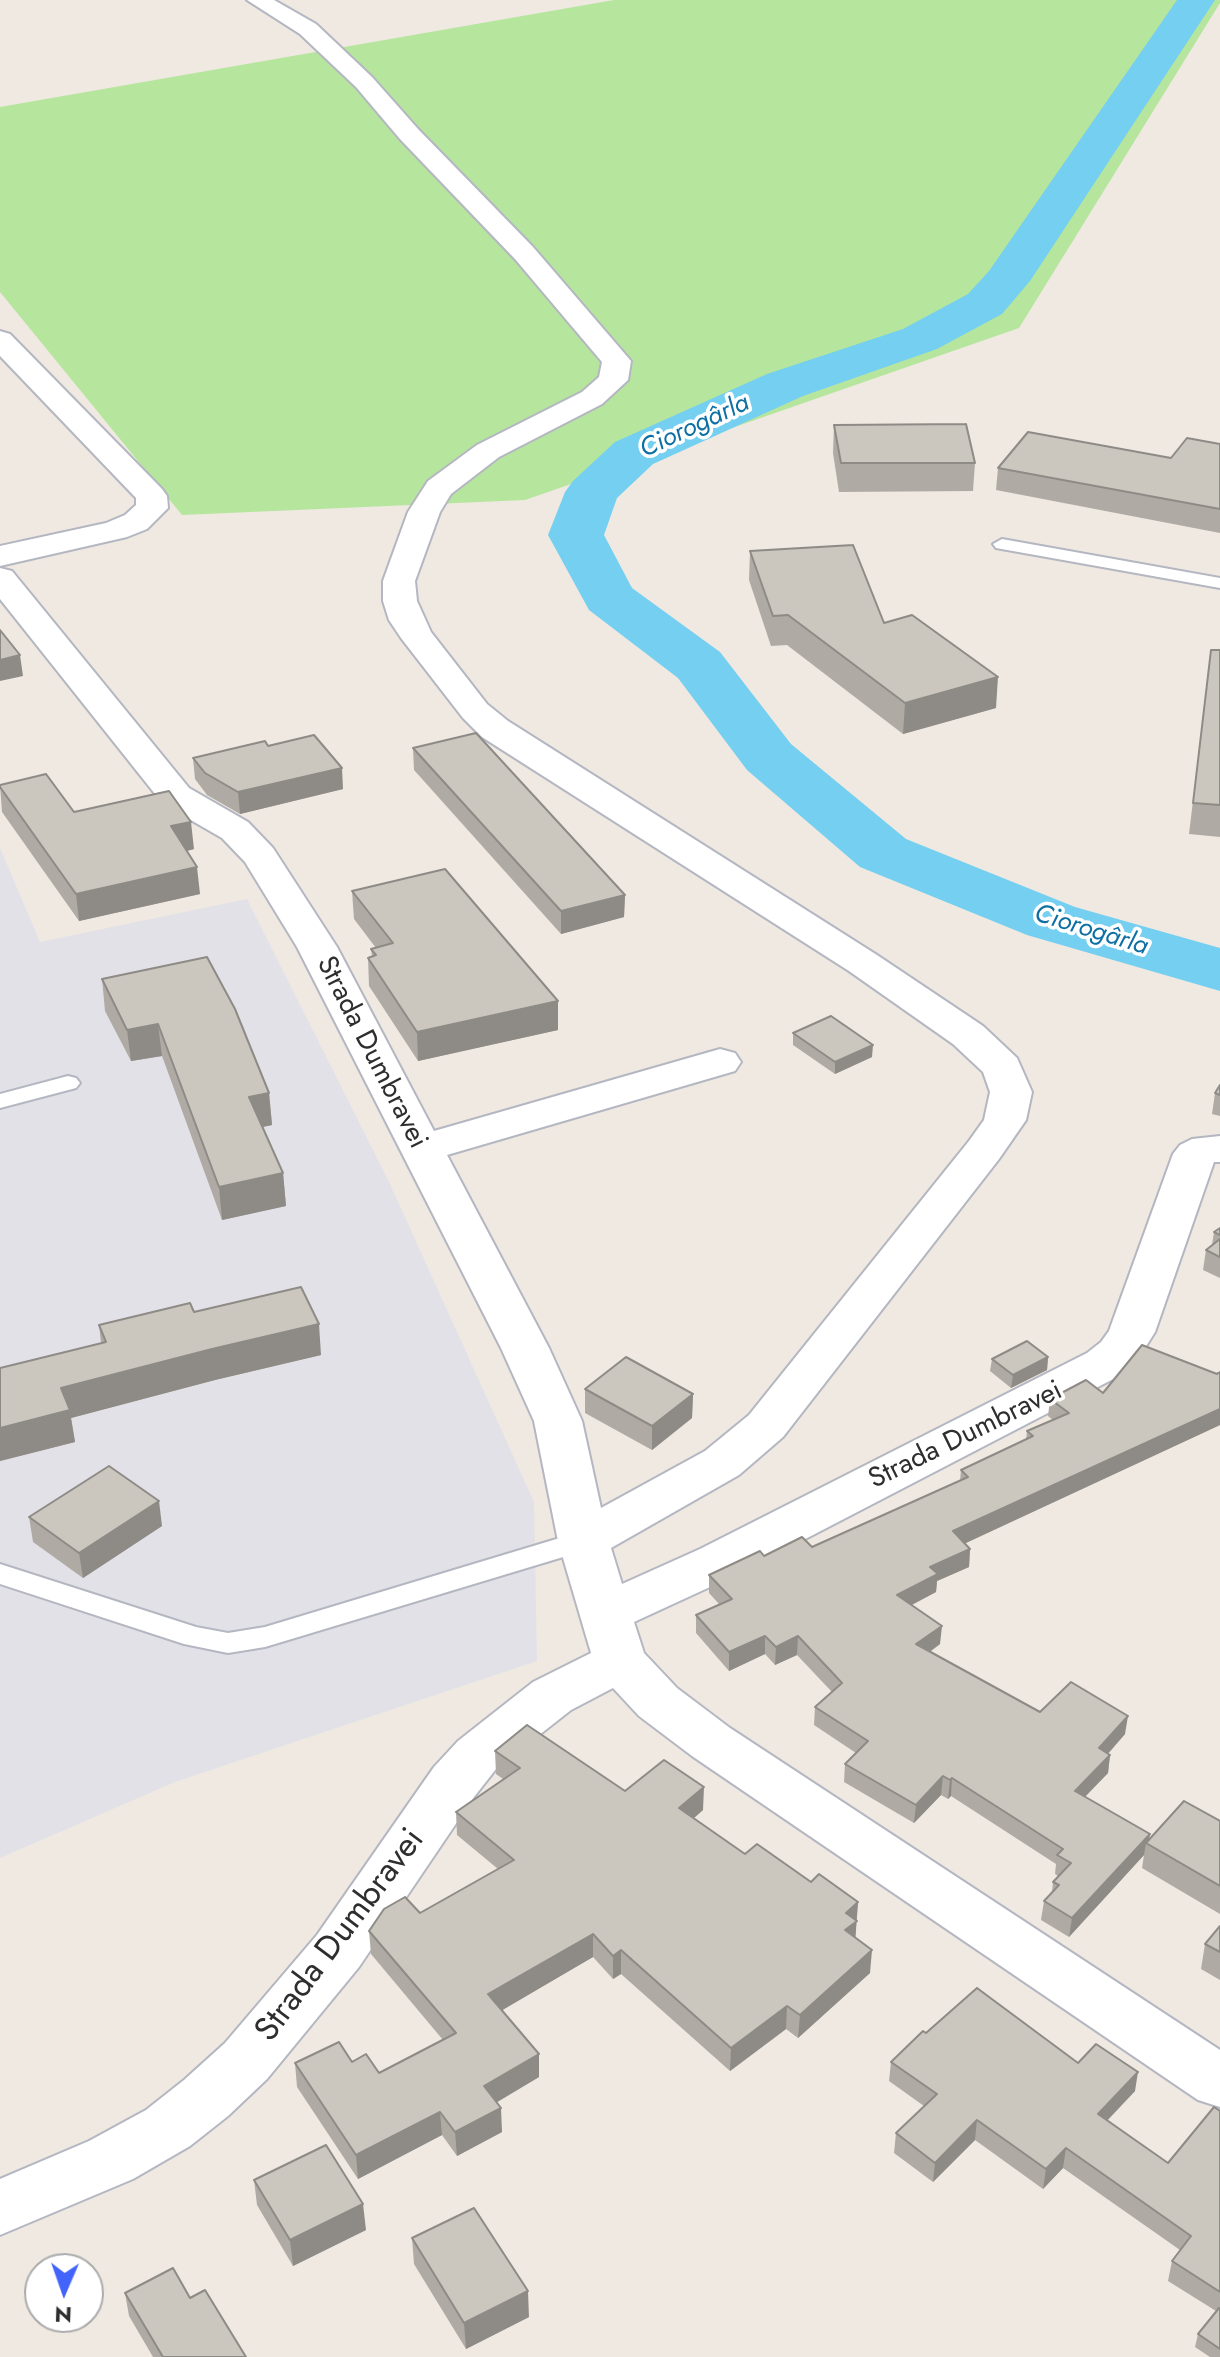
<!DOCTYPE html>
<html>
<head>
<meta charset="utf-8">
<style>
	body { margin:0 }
	#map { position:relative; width:1220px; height:2357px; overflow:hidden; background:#efe9e1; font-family:Jost,sans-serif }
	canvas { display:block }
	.north { position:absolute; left:24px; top:2253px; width:80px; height:80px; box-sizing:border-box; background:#fff; border:2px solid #ababab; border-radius:50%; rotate:182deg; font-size:22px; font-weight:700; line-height:32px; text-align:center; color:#2e2e2e }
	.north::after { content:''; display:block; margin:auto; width:28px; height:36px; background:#4264fb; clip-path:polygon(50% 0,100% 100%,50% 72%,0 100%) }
</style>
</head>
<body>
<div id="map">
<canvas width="1220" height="2357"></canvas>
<div class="north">N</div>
</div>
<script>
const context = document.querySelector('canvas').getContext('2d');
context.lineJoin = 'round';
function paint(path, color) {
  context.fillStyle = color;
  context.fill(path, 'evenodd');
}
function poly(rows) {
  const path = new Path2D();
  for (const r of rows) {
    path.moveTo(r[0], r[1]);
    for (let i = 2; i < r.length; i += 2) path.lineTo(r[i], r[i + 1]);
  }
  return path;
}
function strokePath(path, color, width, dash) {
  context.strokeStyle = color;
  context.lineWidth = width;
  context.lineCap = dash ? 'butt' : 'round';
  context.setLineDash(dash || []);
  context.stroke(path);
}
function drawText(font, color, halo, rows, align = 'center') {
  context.font = font + ' Jost,sans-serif';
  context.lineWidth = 7;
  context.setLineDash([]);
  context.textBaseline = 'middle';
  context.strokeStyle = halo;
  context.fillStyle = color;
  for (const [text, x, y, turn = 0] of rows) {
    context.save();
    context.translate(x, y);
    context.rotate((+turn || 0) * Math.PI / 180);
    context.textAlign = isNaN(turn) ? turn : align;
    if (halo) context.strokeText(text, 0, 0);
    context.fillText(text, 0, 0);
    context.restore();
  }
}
paint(poly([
	[0,848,40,942,247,899,390,1184,534,1502,537,1661,175,1782,0,1858]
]), '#e3e1e8');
paint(poly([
	[614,0,1220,0,1220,3,1019,328,525,500,182,515,0,292,0,107]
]), '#b6e59e');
paint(poly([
	[1177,0,1215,0,1030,281,1002,314,937,349,803,396,653,464,617,498,604,535,632,588,720,652,791,744,906,839,1075,907,1220,948,1220,991,1027,935,860,867,747,770,678,678,589,610,548,535,565,492,573,481,615,442,767,374,903,329,968,294,989,271,1177,0]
]), '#75cff0');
const lane = poly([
	[1002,539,1220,578,1220,588,996,548,993,544,1002,539],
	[68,1076,76,1078,80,1083,76,1088,0,1108,0,1094,68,1076],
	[583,1531,593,1534,597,1541,593,1548,265,1647,228,1653,184,1644,0,1584,0,1564,196,1627,228,1633,265,1627,583,1531]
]);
const street = poly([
	[247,0,274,0,316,24,372,77,418,129,533,247,631,361,628,380,602,404,499,457,451,494,440,512,415,581,417,601,431,632,487,704,508,721,877,955,983,1026,1017,1058,1032,1092,1026,1120,999,1159,783,1437,739,1475,611,1548,622,1584,700,1549,1087,1353,1101,1342,1109,1331,1173,1154,1180,1145,1192,1139,1220,1136,1220,1162,1214,1162,1155,1332,1135,1364,1121,1375,736,1575,634,1622,644,1653,677,1688,730,1728,1220,2050,1220,2107,1198,2100,692,1756,639,1716,613,1688,571,1710,496,1769,474,1797,359,1967,267,2079,228,2116,190,2146,133,2179,0,2235,0,2179,89,2141,146,2110,184,2080,225,2043,317,1935,434,1767,458,1741,533,1682,591,1653,558,1541,534,1421,501,1348,297,947,245,862,222,838,163,804,0,599,0,568,12,571,189,788,248,822,273,848,337,947,434,1131,720,1049,735,1053,741,1062,735,1071,447,1155,549,1348,582,1421,601,1508,705,1451,749,1415,969,1141,984,1120,990,1092,983,1072,953,1044,849,971,482,737,463,718,401,638,389,620,383,601,383,581,408,512,428,481,477,445,582,392,599,377,602,362,515,259,400,139,356,87,300,34,247,0],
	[0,331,10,334,162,489,167,496,168,508,147,529,127,537,0,566,0,546,106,523,125,515,136,505,136,498,0,356,0,331]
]);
strokePath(lane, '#b4b7c1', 4);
strokePath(street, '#b4b7c1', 4);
paint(lane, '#fff');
paint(street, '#fff');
paint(poly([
	[834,425,975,463,973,491,839,492,833,453],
	[1220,444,1220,533,996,490,998,468,1171,458],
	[750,551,884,623,996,708,903,734,787,645,771,646,749,580],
	[1211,650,1220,650,1220,837,1189,834],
	[268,746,343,789,240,814,207,795,195,779,193,758],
	[413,748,625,895,624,917,561,934,414,770],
	[0,785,74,812,194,849,187,851,200,894,79,921,2,812],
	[352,891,558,1001,558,1030,418,1061,369,986,368,958,372,956,371,949,376,948,354,919],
	[102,979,269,1093,272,1125,263,1127,283,1173,286,1206,222,1220,162,1056,131,1061,105,1011],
	[793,1033,872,1057,835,1074,793,1045],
	[1220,1085,1220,1116,1212,1114,1215,1093],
	[1220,1228,1220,1278,1203,1270,1206,1250,1212,1245,1214,1232],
	[194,1312,321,1355,215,1380,71,1418,75,1442,0,1461,0,1368,101,1343,99,1325],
	[1048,1357,1047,1370,1011,1388,990,1371,992,1359],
	[1220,1372,1220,1425,965,1543,970,1549,969,1567,937,1581,936,1592,912,1605,940,1644,930,1652,1040,1712,1125,1734,1108,1754,1110,1755,1108,1773,1085,1797,1150,1834,1149,1839,1220,1821,1220,1914,1142,1868,1144,1855,1069,1937,1041,1920,1044,1901,1052,1892,1053,1882,1058,1876,1055,1874,1056,1864,951,1796,948,1799,941,1795,914,1823,844,1782,845,1764,856,1753,814,1725,815,1707,832,1692,797,1655,775,1665,765,1654,729,1671,696,1633,696,1615,719,1604,709,1593,709,1575,764,1556,812,1547,960,1481,961,1470,1026,1440,1027,1431,1053,1420,1048,1416,1050,1399,1103,1393],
	[585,1389,693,1394,692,1418,652,1450,585,1413],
	[29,1517,162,1526,83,1578,33,1542],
	[495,1751,625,1791,703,1810,694,1818,745,1854,858,1902,855,1938,870,1973,798,2038,786,2029,730,2071,621,1974,613,1979,593,1957,501,2010,539,2077,496,2103,502,2132,457,2156,442,2135,358,2179,297,2087,295,2063,352,2062,379,2073,443,2040,371,1954,369,1931,420,1913,498,1869,457,1835,456,1812,503,1779,496,1774],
	[1220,1926,1220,1980,1201,1969,1205,1944],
	[926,2033,1078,2063,1135,2091,1108,2120,1168,2163,1220,2111,1220,2357,1210,2357,1195,2347,1198,2334,1216,2311,1168,2281,1172,2261,1180,2250,1063,2168,1043,2189,975,2140,933,2182,894,2153,896,2133,924,2106,889,2081,891,2062],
	[254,2180,366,2230,293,2266,257,2205],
	[412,2238,529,2317,466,2349,414,2264],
	[125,2293,190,2298,246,2357,153,2357,129,2316]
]), '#afaba4');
paint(poly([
	[20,655,23,676,0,681,0,660],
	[998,677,996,708,903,734,905,703],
	[342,768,343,789,240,814,238,792],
	[191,822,194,849,174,854,171,826],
	[197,867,200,894,79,921,76,894],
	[625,895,624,917,561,934,561,911],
	[558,1001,558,1030,418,1061,417,1032],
	[158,1024,162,1056,131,1061,127,1030],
	[873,1045,872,1057,835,1074,835,1062],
	[269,1093,272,1125,252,1129,249,1097],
	[283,1173,286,1206,222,1220,219,1187],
	[319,1324,321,1355,215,1380,71,1418,75,1442,0,1461,0,1428,61,1388,212,1349],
	[1048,1357,1047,1370,1011,1388,1013,1375],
	[693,1394,692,1418,652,1450,652,1426],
	[1220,1409,1220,1425,951,1550,953,1531],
	[159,1501,162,1526,83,1578,79,1553],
	[970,1549,969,1567,937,1581,936,1592,896,1613,897,1595,930,1567],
	[942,1626,940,1644,915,1662,916,1644],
	[765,1636,765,1654,729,1671,729,1652],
	[798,1636,797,1655,775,1665,776,1647],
	[1128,1716,1125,1734,1096,1767,1099,1748],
	[1110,1755,1108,1773,1073,1809,1075,1791],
	[943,1776,941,1795,914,1823,916,1805],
	[952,1778,951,1796,948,1799,950,1780],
	[704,1787,703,1810,679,1831,679,1808],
	[1150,1834,1148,1844,1146,1843,1144,1855,1069,1937,1072,1918],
	[858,1902,855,1944,843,1954,846,1913],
	[593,1934,593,1957,489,2018,488,1994],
	[621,1950,621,1974,613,1979,613,1956],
	[872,1950,870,1973,798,2038,800,2015],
	[787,2006,786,2029,730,2071,731,2048],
	[539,2054,539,2077,485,2109,484,2086],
	[1138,2072,1135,2091,1095,2133,1098,2114],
	[501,2108,502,2132,457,2156,455,2132],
	[440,2112,442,2135,358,2179,356,2155],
	[977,2120,975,2140,933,2182,935,2163],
	[1066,2148,1063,2168,1043,2189,1046,2169],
	[363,2204,366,2230,293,2266,290,2240],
	[528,2291,529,2317,466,2349,464,2323]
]), '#8e8b86');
const building = poly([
	[966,424,975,463,841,463,834,425,966,424],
	[1028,432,1171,458,1187,438,1220,444,1220,509,998,468,1028,432],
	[853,545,884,623,912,615,998,677,905,703,788,615,773,616,750,551,853,545],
	[0,630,20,655,0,660,0,630],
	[1211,650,1220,650,1220,805,1193,803,1211,650],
	[476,733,625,895,561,911,413,748,476,733],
	[314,735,342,768,238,792,205,773,193,758,265,741,268,746,314,735],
	[46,774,74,812,169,791,191,822,171,826,197,867,76,894,0,787,0,785,46,774],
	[445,869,558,1001,417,1032,368,958,376,955,371,949,393,943,352,891,445,869],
	[207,957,235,1009,269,1093,249,1097,283,1173,219,1187,158,1024,127,1030,102,979,207,957],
	[831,1016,873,1045,835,1062,793,1033,831,1016],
	[1220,1085,1220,1095,1215,1093,1220,1085],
	[1220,1228,1220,1235,1214,1232,1220,1228],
	[1220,1239,1220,1257,1206,1250,1220,1239],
	[301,1287,319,1324,212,1349,61,1388,70,1410,0,1428,0,1368,106,1342,99,1325,190,1303,194,1312,301,1287],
	[1027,1341,1048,1357,1013,1375,992,1359,1027,1341],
	[1142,1345,1217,1374,1220,1372,1220,1409,953,1531,970,1549,930,1567,938,1574,897,1595,942,1626,916,1644,1040,1712,1071,1682,1128,1716,1099,1748,1110,1755,1075,1791,1150,1834,1072,1918,1044,1901,1059,1885,1053,1882,1071,1863,1057,1855,1063,1849,952,1778,950,1780,943,1776,916,1805,845,1764,868,1741,815,1707,842,1683,798,1636,776,1647,765,1636,729,1652,696,1615,732,1599,709,1575,760,1551,764,1556,802,1537,812,1547,968,1477,961,1470,1033,1436,1027,1431,1069,1413,1050,1399,1086,1380,1103,1393,1142,1345],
	[626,1357,693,1394,652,1426,585,1389,626,1357],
	[109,1466,159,1501,79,1553,29,1517,109,1466],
	[527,1725,625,1791,664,1760,704,1787,679,1808,745,1854,757,1844,811,1882,819,1874,858,1902,846,1913,857,1921,845,1930,872,1950,800,2015,787,2006,731,2048,621,1950,613,1956,593,1934,488,1994,539,2054,484,2086,501,2108,455,2132,440,2112,356,2155,295,2063,339,2042,352,2062,366,2054,379,2073,456,2033,369,1931,384,1909,405,1897,420,1913,514,1860,456,1812,520,1768,495,1751,527,1725],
	[1184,1801,1220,1821,1220,1886,1146,1843,1184,1801],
	[1220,1926,1220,1952,1205,1944,1220,1926],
	[977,1988,1078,2063,1096,2044,1138,2072,1098,2114,1168,2163,1214,2107,1220,2111,1220,2292,1172,2261,1191,2236,1066,2148,1046,2169,977,2120,935,2163,896,2133,937,2094,891,2062,923,2031,926,2033,977,1988],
	[326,2145,363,2204,290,2240,254,2180,326,2145],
	[474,2208,528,2291,464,2323,412,2238,474,2208],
	[173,2268,190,2298,205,2290,246,2357,163,2357,125,2293,173,2268],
	[1219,2308,1220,2309,1220,2349,1198,2334,1219,2308]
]);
paint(building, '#cbc7bf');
strokePath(building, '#8e8b86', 2);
drawText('italic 26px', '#0d6fa3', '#fff', [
	["Ciorogârla",695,427,-25],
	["Ciorogârla",1091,931,17]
]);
drawText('28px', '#2e2e2e', '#fff', [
	["Strada Dumbravei",371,1053,63],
	["Strada Dumbravei",966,1436,-26]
]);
drawText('34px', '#2e2e2e', '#fff', [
	["Strada Dumbravei",341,1936,-53]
]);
</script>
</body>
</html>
